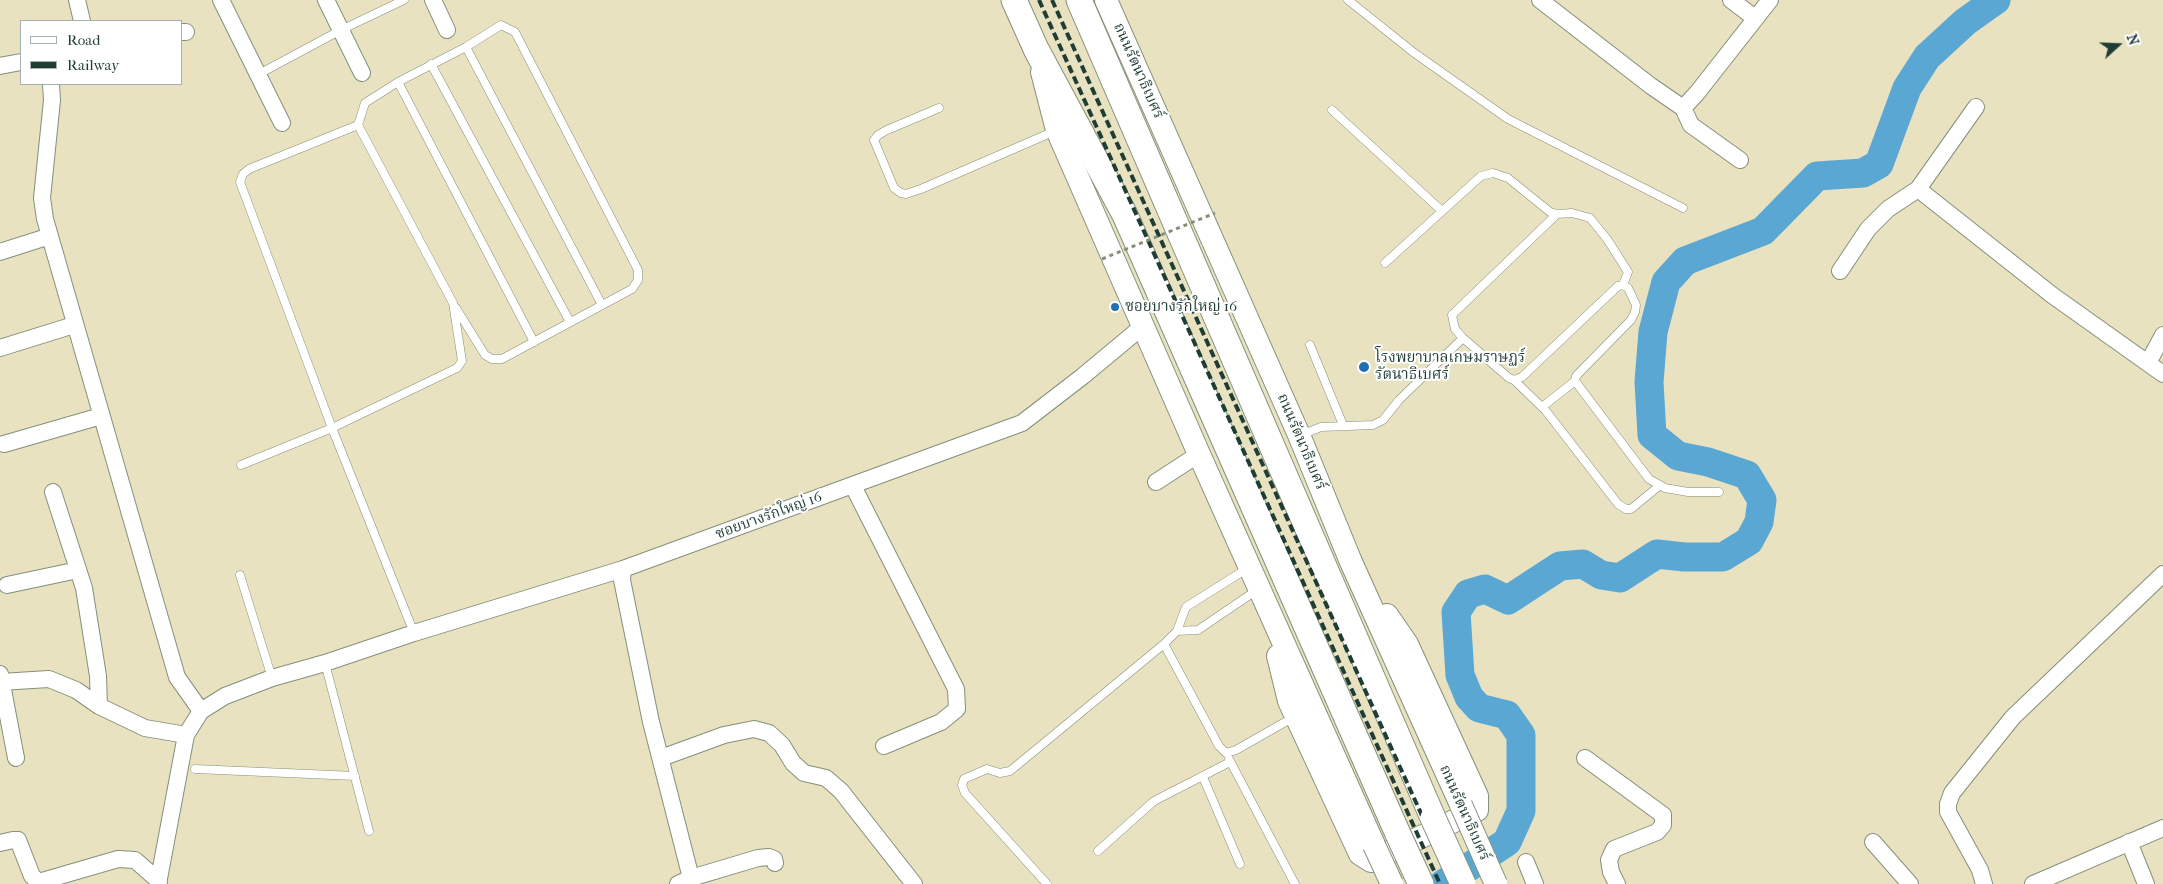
<!DOCTYPE html>
<html>
<head>
<meta charset="utf-8">
<style>
	body { margin:0 }
	#map { position:relative; width:2163px; height:884px; overflow:hidden; background:#e8e2c1; font-family:"IM FELL French Canon",serif }
	canvas { display:block }
	.legend { position:absolute; left:20px; top:20px; width:162px; height:65px; box-sizing:border-box; background:#fff; border:1px solid #a5b1ae; margin:0; padding:6px 9px; list-style:none; font-size:15px; color:#1f3d34 }
	.legend li { display:flex; align-items:center; gap:10px; height:25px }
	.legend b { width:25px; border:1px solid #a5b1ae }
	.north { position:absolute; left:2093px; top:20px; width:50px; height:50px; -webkit-text-stroke:4px #fff; paint-order:stroke; rotate:70deg; font-size:14px; font-weight:700; line-height:20px; text-align:center; color:#1f3d34 }
	.north::after { content:''; display:block; margin:auto; width:18px; height:22px; background:#1f3d34; clip-path:polygon(50% 0,100% 100%,50% 72%,0 100%) }
</style>
</head>
<body>
<div id="map">
<canvas width="2163" height="884"></canvas>
<ul class="legend">
<li><b style="height:6px;background:#fff"></b>Road</li>
<li><b style="height:6px;background:#1f3d34"></b>Railway</li>
</ul>
<div class="north">N</div>
</div>
<script>
const context = document.querySelector('canvas').getContext('2d');
context.lineJoin = 'round';
function poly(rows) {
  const path = new Path2D();
  for (const r of rows) {
    path.moveTo(r[0], r[1]);
    for (let i = 2; i < r.length; i += 2) path.lineTo(r[i], r[i + 1]);
  }
  return path;
}
function strokePath(path, color, width, dash) {
  context.strokeStyle = color;
  context.lineWidth = width;
  context.lineCap = dash ? 'butt' : 'round';
  context.setLineDash(dash || []);
  context.stroke(path);
}
function drawText(font, color, halo, rows, align = 'center') {
  context.font = font + ' "IM FELL French Canon","Noto Serif Thai",serif';
  context.lineWidth = 4;
  context.setLineDash([]);
  context.textBaseline = 'middle';
  context.strokeStyle = halo;
  context.fillStyle = color;
  for (const [text, x, y, turn = 0] of rows) {
    context.save();
    context.translate(x, y);
    context.rotate((+turn || 0) * Math.PI / 180);
    context.textAlign = isNaN(turn) ? turn : align;
    if (halo) context.strokeText(text, 0, 0);
    context.fillText(text, 0, 0);
    context.restore();
  }
}
strokePath(poly([
	[1443,884,1507,842,1521,811,1521,735,1507,715,1479,708,1469,697,1460,675,1456,612,1468,594,1485,589,1508,600,1560,566,1583,564,1601,575,1620,578,1657,554,1684,557,1723,557,1749,541,1759,522,1762,500,1747,475,1708,462,1678,456,1652,435,1649,382,1653,332,1666,282,1685,261,1763,231,1817,176,1863,173,1879,164,1907,88,1927,57,1965,22,1996,0]
]), '#5ba7d4', 29);
const service = poly([
	[1348,0,1413,52,1508,119,1683,208],
	[466,47,602,305],
	[431,64,570,322],
	[257,75,341,30,404,0],
	[398,82,534,342],
	[939,108,887,130,878,135,874,140,894,188,901,193,906,194,921,189,1055,131],
	[1332,110,1442,211],
	[358,125,365,103,398,82,466,47,501,25,515,32,638,270,638,280,632,289,502,359,492,359,485,355,456,308],
	[1385,263,1481,176,1493,173,1508,178,1550,212,1557,214,1572,213,1590,218,1607,239,1628,272,1623,285],
	[1463,338,1455,329,1452,315,1557,214],
	[1310,345,1343,425],
	[1514,380,1546,411,1618,504,1626,509,1631,509,1659,486],
	[1542,407,1575,381],
	[1301,435,1321,427,1373,425,1383,420,1399,400,1463,338,1509,378,1514,380,1522,377,1618,286,1623,285,1628,288,1636,305,1635,312,1631,320,1576,376,1575,381,1649,479,1665,488,1688,492,1719,492],
	[241,465,332,428,457,368,462,361,453,303,358,125,249,169,243,174,240,182,332,428,414,633],
	[240,575,272,678],
	[1177,631,1198,630,1257,590],
	[1164,644,1219,746,1226,753,1236,750,1294,717],
	[325,663,369,831],
	[1229,759,1295,884],
	[195,769,355,776],
	[1203,777,1240,864],
	[1098,851,1154,801,1230,762],
	[1047,884,965,793,962,785,964,779,987,769,1000,773,1010,771,1164,644,1177,631,1186,607,1248,568]
]);
const minor = poly([
	[77,0,82,21],
	[221,0,282,123],
	[326,0,362,73],
	[433,0,447,30],
	[1540,0,1651,86,1683,108,1691,125,1740,160],
	[1731,0,1755,18],
	[181,32,186,32],
	[0,66,21,62],
	[51,84,52,100,42,198,45,219,177,677,201,711],
	[1683,108,1697,93,1770,0],
	[1918,189,2052,295,2163,374],
	[0,252,50,236],
	[1840,271,1868,229,1888,209,1918,189,1976,107],
	[0,348,74,325],
	[2148,363,2163,335],
	[4,444,101,416],
	[1156,482,1199,454],
	[853,486,956,689,957,709,941,722,884,746],
	[53,492,84,588,98,676,99,706],
	[623,569,622,580,651,722,691,878,678,884],
	[7,585,78,570],
	[0,674,16,758],
	[0,682,49,679,76,690,99,706,145,728,186,735],
	[661,758,724,735,754,729,769,733,782,745,793,763,804,773,826,778,841,791,914,884],
	[1585,758,1663,815,1663,825,1657,832,1614,849,1609,860,1611,872,1617,884],
	[1873,842,1910,884],
	[2129,842,2146,884],
	[0,843,13,840,18,840,32,876,39,882,118,859,135,860,159,881],
	[1526,862,1535,884],
	[691,878,758,858,769,857,774,859,775,863],
	[158,884,186,735,201,711,225,696,272,678,325,663,414,633,623,569,1022,423,1083,376,1143,326],
	[1984,884,1980,870,1948,812,1948,804,1952,793,2013,717,2163,574],
	[2033,884,2163,828]
]);
const secondary = poly([
	[1106,0,1299,435,1351,562,1461,805],
	[1042,72,1057,130,1199,454,1374,845],
	[1278,656,1289,701,1360,854,1371,861,1477,810,1477,796,1407,644,1387,615]
]);
const primary = poly([
	[1014,0,1036,49,1125,215,1398,834],
	[1079,0,1433,818]
]);
strokePath(service, '#84907a', 9);
strokePath(minor, '#84907a', 18);
strokePath(secondary, '#84907a', 24);
strokePath(primary, '#84907a', 27);
strokePath(service, '#fff', 8);
strokePath(minor, '#fff', 16);
strokePath(secondary, '#fff', 22);
strokePath(primary, '#fff', 25);
strokePath(poly([
	[1039,0,1440,884],
	[1052,0,1453,884]
]), '#1f3d34', 4, [8, 4]);
const secondaryBridge = poly([
	[1461,805,1496,884],
	[1374,845,1392,884]
]);
const primaryBridge = poly([
	[1433,818,1463,884],
	[1398,834,1421,884]
]);
strokePath(secondaryBridge, '#84907a', 24, []);
strokePath(primaryBridge, '#84907a', 27, []);
strokePath(poly([
	[1102,259,1215,213]
]), '#84907a', 3, [4, 4]);
strokePath(secondaryBridge, '#fff', 22);
strokePath(primaryBridge, '#fff', 25);
for (const [x, y, r, color] of [
	[1115,307,5,"#1f6fb2"],
	[1364,367,6,"#1f6fb2"]
]) {
  const dot = new Path2D();
  dot.arc(x, y, r, 0, 2 * Math.PI);
  context.fillStyle = color;
  context.fill(dot);
  strokePath(dot, '#fff', 2);
}
drawText('15px', '#1f3d34', '#fff', [
	["ถนนรัตนาธิเบศร์",1138,71,66],
	["ถนนรัตนาธิเบศร์",1301,442,67],
	["ซอยบางรักใหญ่ 16",769,516,-20],
	["ถนนรัตนาธิเบศร์",1464,813,66]
]);
drawText('15px', '#1f3d34', '#fff', [
	["ซอยบางรักใหญ่ 16",1125,307],
	["โรงพยาบาลเกษมราษฏร์",1375,358],
	["รัตนาธิเบศร์",1375,375]
], 'left');
</script>
</body>
</html>
